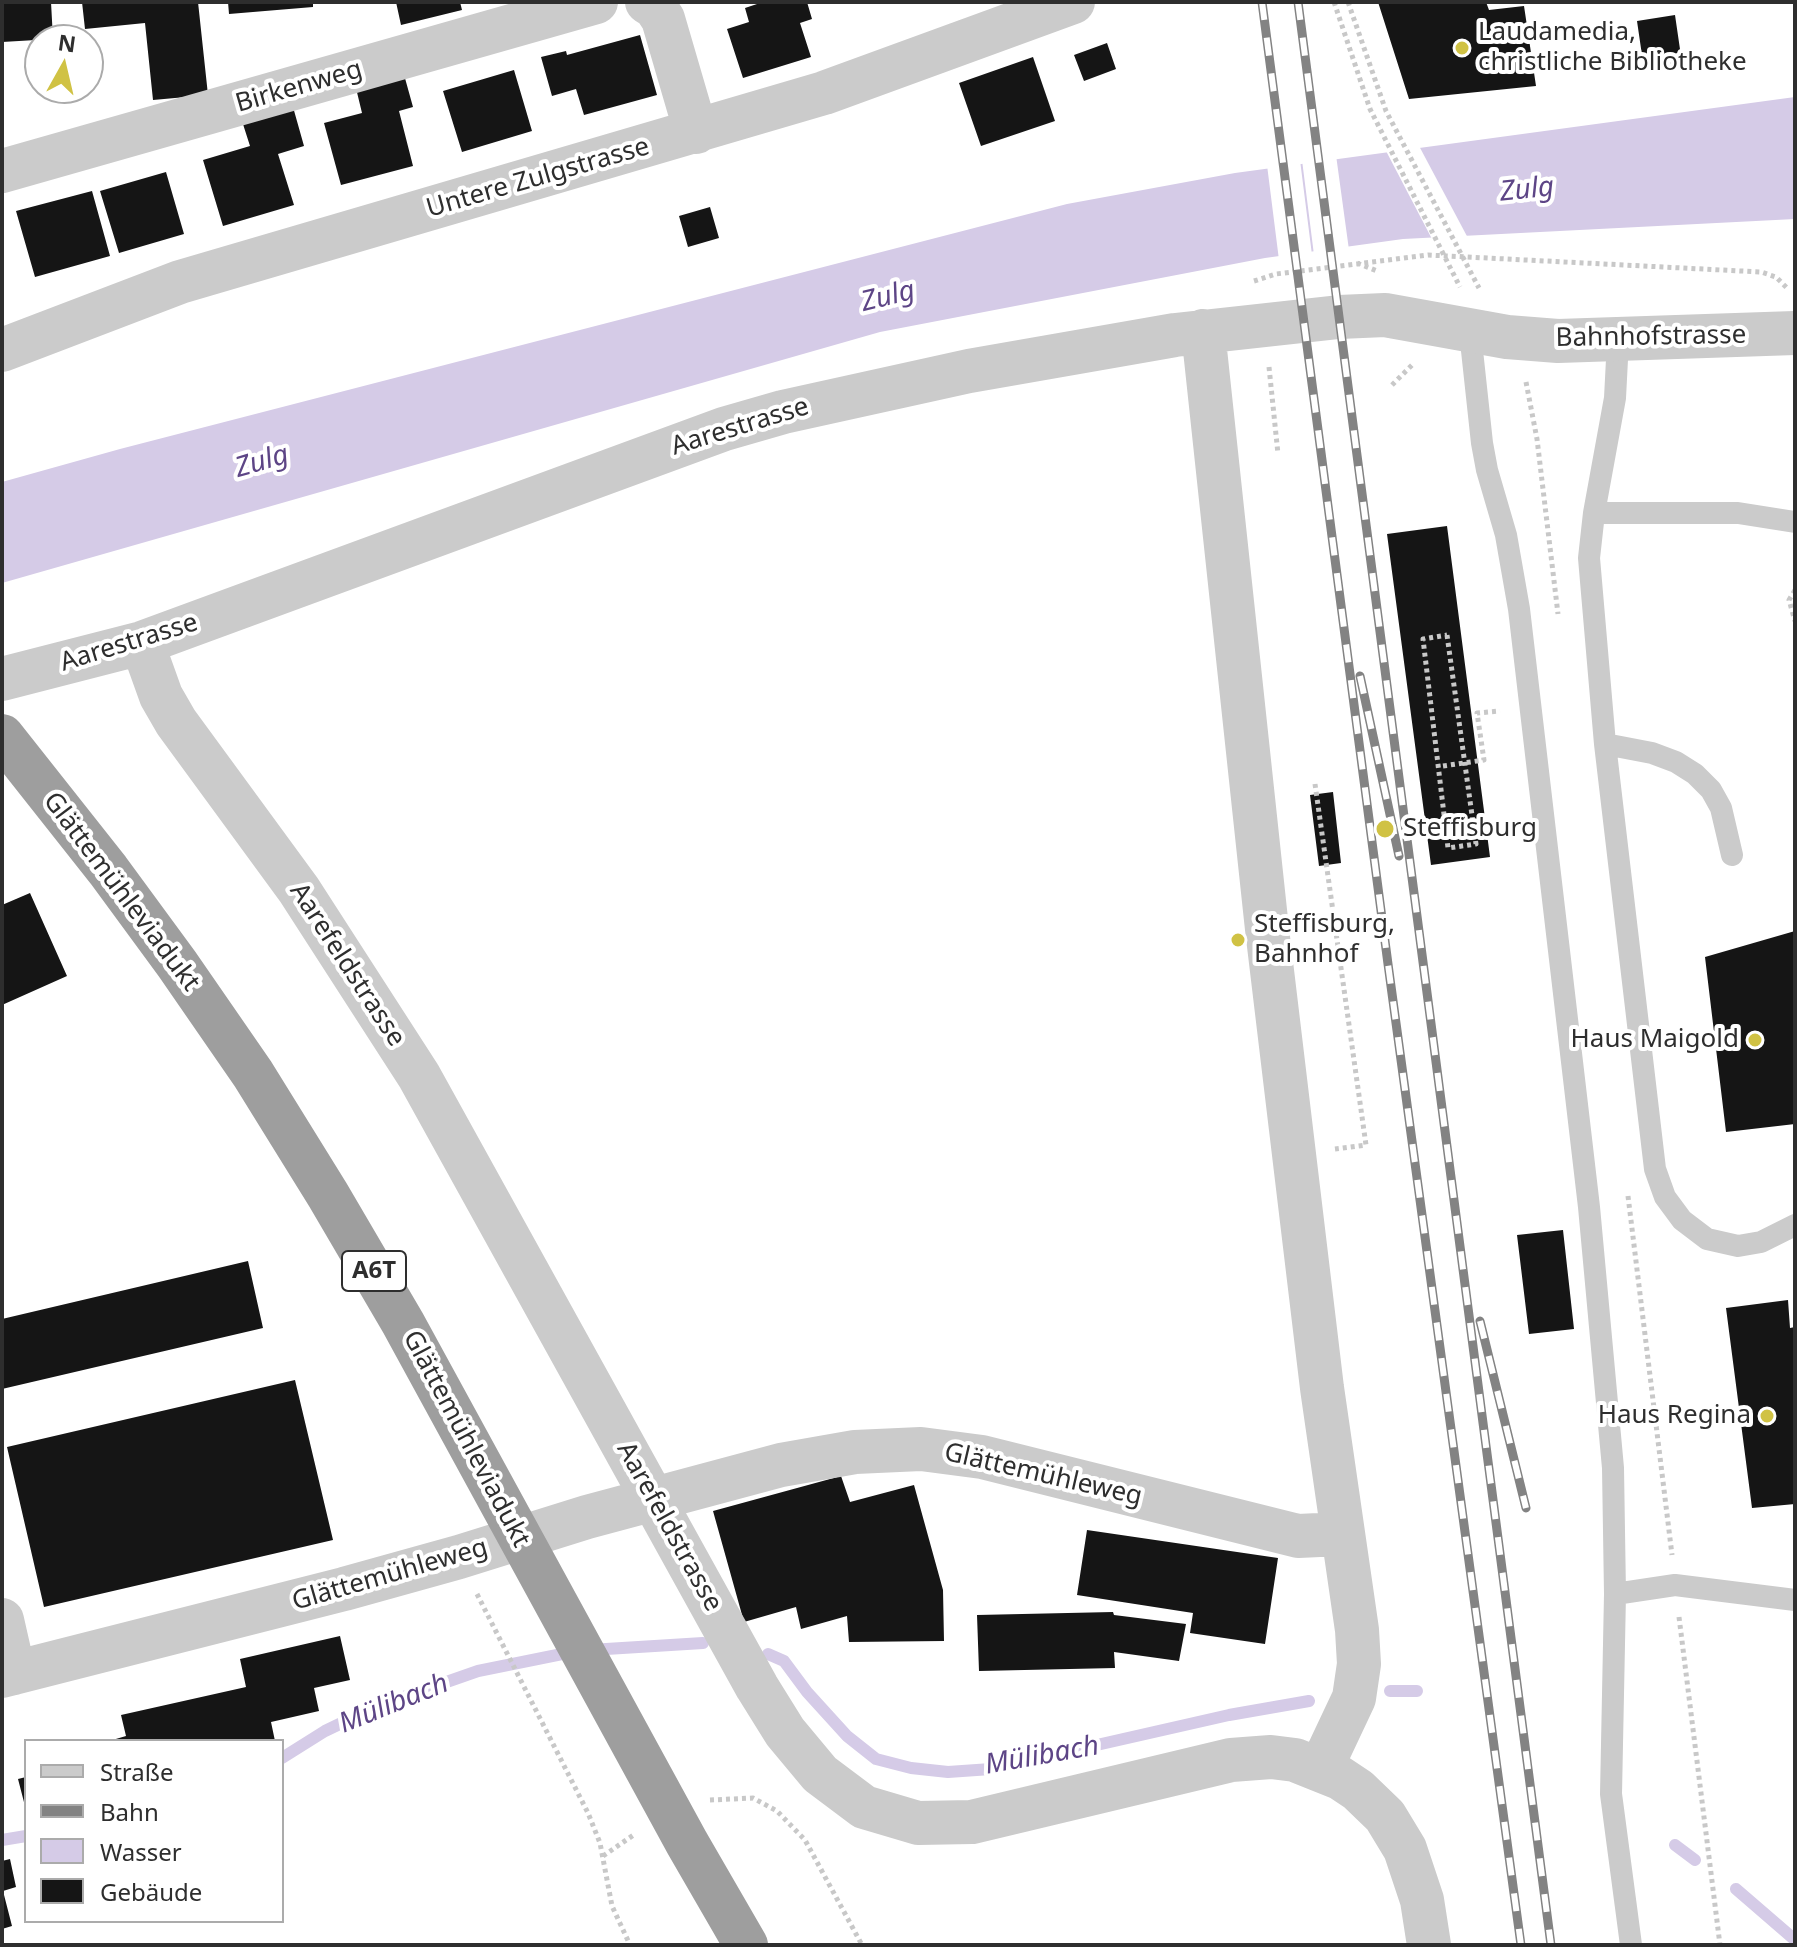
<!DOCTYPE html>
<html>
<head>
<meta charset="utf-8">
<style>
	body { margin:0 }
	#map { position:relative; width:1797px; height:1947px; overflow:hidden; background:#fff; font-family:"Noto Sans",sans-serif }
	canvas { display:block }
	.frame { position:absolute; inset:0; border:4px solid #2e2e2e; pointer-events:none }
	.legend { position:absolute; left:24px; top:1739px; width:260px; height:184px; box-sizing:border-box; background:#fff; border:2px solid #ababab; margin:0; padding:10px 14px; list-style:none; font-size:24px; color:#2e2e2e }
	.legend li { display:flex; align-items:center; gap:16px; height:40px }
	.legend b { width:40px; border:2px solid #ababab }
	.north { position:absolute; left:24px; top:24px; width:80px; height:80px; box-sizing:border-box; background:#fff; border:2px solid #ababab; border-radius:50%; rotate:8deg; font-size:22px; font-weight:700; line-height:32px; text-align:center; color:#2e2e2e }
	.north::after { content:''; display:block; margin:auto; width:28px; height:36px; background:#d0c244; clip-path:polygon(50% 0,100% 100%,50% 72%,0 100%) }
</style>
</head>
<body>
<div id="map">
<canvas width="1797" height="1947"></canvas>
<div class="frame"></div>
<ul class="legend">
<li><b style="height:10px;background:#cbcbcb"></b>Straße</li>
<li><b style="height:10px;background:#838383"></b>Bahn</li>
<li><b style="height:22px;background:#d5cbe7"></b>Wasser</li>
<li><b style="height:22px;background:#151515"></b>Gebäude</li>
</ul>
<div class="north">N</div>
</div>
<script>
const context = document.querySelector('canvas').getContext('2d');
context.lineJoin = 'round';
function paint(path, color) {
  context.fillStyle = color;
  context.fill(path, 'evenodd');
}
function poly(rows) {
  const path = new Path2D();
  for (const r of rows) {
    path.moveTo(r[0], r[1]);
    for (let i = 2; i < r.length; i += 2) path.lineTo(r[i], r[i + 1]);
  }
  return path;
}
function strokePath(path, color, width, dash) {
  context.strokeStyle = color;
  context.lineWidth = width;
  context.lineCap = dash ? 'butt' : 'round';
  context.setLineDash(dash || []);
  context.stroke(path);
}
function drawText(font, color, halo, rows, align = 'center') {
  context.font = font + ' "Noto Sans",sans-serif';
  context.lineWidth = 8;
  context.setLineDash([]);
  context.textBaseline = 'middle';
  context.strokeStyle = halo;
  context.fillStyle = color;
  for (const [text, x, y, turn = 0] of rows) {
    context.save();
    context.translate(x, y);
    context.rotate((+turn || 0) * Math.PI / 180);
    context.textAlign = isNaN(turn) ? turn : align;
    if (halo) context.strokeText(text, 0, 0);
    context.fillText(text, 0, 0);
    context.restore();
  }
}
paint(poly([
	[1795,97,1795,219,1403,239,1265,258,880,332,2,583,2,482,120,449,1067,204,1235,173]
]), '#d5cbe7');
paint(poly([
	[1418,144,1469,240,1433,241,1385,149],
	[1336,155,1349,250,1314,255,1302,160],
	[1300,160,1312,255,1279,260,1267,165]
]), '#fff');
strokePath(poly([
	[590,1650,703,1643],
	[768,1654,784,1661,807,1692,847,1736,876,1759,911,1768,948,1772,991,1769,1229,1715,1309,1701],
	[1390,1691,1417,1691],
	[282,1758,325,1731,375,1707,478,1671,572,1652],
	[2,1840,26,1836],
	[1675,1845,1695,1860],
	[1736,1889,1795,1940]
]), '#d5cbe7', 12);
paint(poly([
	[2,2,51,2,53,39,2,42],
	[82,2,198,2,208,95,153,100,145,23,85,29],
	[228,2,313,2,313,7,229,14],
	[396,2,460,2,462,10,401,25],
	[763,2,807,2,812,19,800,23,811,57,743,78,727,29,749,22,745,8],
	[1378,2,1486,2,1489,10,1524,6,1536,86,1409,99],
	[1675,15,1682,63,1644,69,1637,21],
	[640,35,657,95,584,115,576,89,552,96,541,57,566,51,567,55],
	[1107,43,1116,69,1084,81,1074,55],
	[1033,57,1055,121,981,146,959,83],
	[514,70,532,131,462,152,443,91],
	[403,71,413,107,399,111,413,166,341,185,324,123,362,113,355,84],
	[293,107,304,146,278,154,294,205,223,226,203,160,250,146,242,121],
	[166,172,184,234,119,253,100,191],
	[92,191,110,256,35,277,16,211],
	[710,207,719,238,688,247,679,216],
	[1447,526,1490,857,1431,865,1387,534],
	[1333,792,1341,863,1319,866,1310,795],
	[30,893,67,976,2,1005,2,905],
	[1795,931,1795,1124,1726,1132,1705,957],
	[1563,1230,1574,1329,1529,1334,1517,1235],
	[248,1261,263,1328,2,1389,2,1319],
	[1788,1300,1790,1328,1795,1327,1795,1504,1752,1508,1726,1308],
	[295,1380,333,1540,44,1607,7,1447],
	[841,1476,850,1502,914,1485,943,1590,944,1641,849,1642,847,1616,801,1629,796,1607,744,1622,713,1511],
	[1087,1530,1278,1558,1265,1644,1190,1633,1193,1613,1077,1595],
	[1113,1612,1114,1615,1186,1624,1179,1661,1114,1652,1115,1668,979,1671,977,1615],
	[340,1636,350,1680,314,1688,319,1711,271,1722,275,1741,109,1741,126,1736,121,1715,246,1687,240,1659],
	[26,1777,26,1806,25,1806,18,1779],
	[10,1859,16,1887,3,1891,12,1926,2,1929,2,1861]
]), '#151515');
strokePath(poly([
	[1334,2,1370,109,1460,287],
	[1348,2,1386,111,1479,288],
	[1357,263,1377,271],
	[1254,281,1276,274,1428,255,1761,272,1776,277,1788,289],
	[1269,367,1278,454],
	[1526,382,1537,439,1558,614],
	[1392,385,1414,363],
	[1795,590,1789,600,1795,621],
	[1447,635,1476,844,1448,848,1423,639,1447,635],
	[1443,766,1484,760,1477,713,1500,711],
	[1315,784,1366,1145,1335,1149],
	[1628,1196,1672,1555],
	[477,1594,588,1813,600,1843,612,1906,630,1945],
	[1679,1617,1720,1945],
	[710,1800,753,1798,777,1811,805,1840,862,1945],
	[603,1856,635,1834]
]), '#c8c8c8', 5, [4, 4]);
strokePath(poly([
	[1470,332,1482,443,1487,470,1506,535,1519,609,1589,1207,1613,1468,1615,1594,1611,1794,1631,1945],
	[1618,340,1615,398,1594,513,1589,558,1605,744,1655,1169,1665,1197,1682,1220,1707,1239,1738,1246,1761,1242,1795,1225],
	[1594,513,1738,513,1795,522],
	[1605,744,1652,753,1676,762,1695,774,1711,790,1721,808,1732,855],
	[1615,1594,1675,1585,1795,1600]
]), '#cbcbcb', 22);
strokePath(poly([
	[647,2,655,7,663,19,696,132],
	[2,171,596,2],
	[1203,331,1267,929,1322,1388,1357,1630,1359,1664,1354,1698,1321,1768],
	[2,350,180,282,824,93,1073,2],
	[142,643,161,696,176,722,299,890,419,1076,757,1687,785,1732,820,1774,864,1807,918,1823,972,1822,1231,1760,1271,1757,1295,1760,1340,1778,1358,1790,1385,1816,1405,1849,1422,1900,1429,1945],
	[2,679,142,643,724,429,783,412,969,371,1175,335,1339,317,1385,315,1507,337,1558,341,1795,333],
	[2,1620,14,1673],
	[2,1676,344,1589,459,1557,587,1517,781,1465,855,1452,921,1449,982,1457,1298,1536,1341,1534]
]), '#cbcbcb', 44);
strokePath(poly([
	[2,736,108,870,177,964,253,1074,328,1195,403,1323,687,1843,746,1945]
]), '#9e9e9e', 44);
const rail = poly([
	[1262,2,1388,964,1521,1945],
	[1298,2,1551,1945],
	[1360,676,1399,856],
	[1480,1321,1526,1508]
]);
strokePath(rail, '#838383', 9);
strokePath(rail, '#fff', 6, [18]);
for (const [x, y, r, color] of [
	[1462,48,8,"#d0c244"],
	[1385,829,10,"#d0c244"],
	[1238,940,8,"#d0c244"],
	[1755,1040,8,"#d0c244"],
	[1767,1416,8,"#d0c244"]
]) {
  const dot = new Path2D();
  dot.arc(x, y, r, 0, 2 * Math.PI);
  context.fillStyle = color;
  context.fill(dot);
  strokePath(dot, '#fff', 3);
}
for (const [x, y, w] of [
	[374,1271,64]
]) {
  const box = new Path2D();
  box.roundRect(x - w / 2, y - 20, w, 40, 6);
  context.fillStyle = '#fff';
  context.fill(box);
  strokePath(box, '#2e2e2e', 2);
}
drawText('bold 24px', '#2e2e2e', null, [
	["A6T",374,1271]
]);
drawText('26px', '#2e2e2e', '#fff', [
	["Laudamedia,",1478,33],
	["christliche Bibliotheke",1478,63],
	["Steffisburg",1403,829],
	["Steffisburg,",1254,925],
	["Bahnhof",1254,955],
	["Haus Maigold",1739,1040,"right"],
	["Haus Regina",1751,1416,"right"]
], 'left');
drawText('26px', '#2e2e2e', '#fff', [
	["Birkenweg",299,87,-16],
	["Untere Zulgstrasse",538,178,-16],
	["Bahnhofstrasse",1651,337,-1],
	["Aarestrasse",740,427,-17],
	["Aarestrasse",129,643,-17],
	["Glättemühleviadukt",121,892,53],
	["Aarefeldstrasse",347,965,57],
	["Glättemühleviadukt",466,1439,62],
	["Glättemühleweg",1043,1475,13],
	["Aarefeldstrasse",669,1527,61],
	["Glättemühleweg",390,1575,-16]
]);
drawText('italic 28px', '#5d4586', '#fff', [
	["Zulg",1527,190,-6],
	["Zulg",888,297,-14],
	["Zulg",262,462,-16],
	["Mülibach",394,1704,-22],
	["Mülibach",1042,1756,-10]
]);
</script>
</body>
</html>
